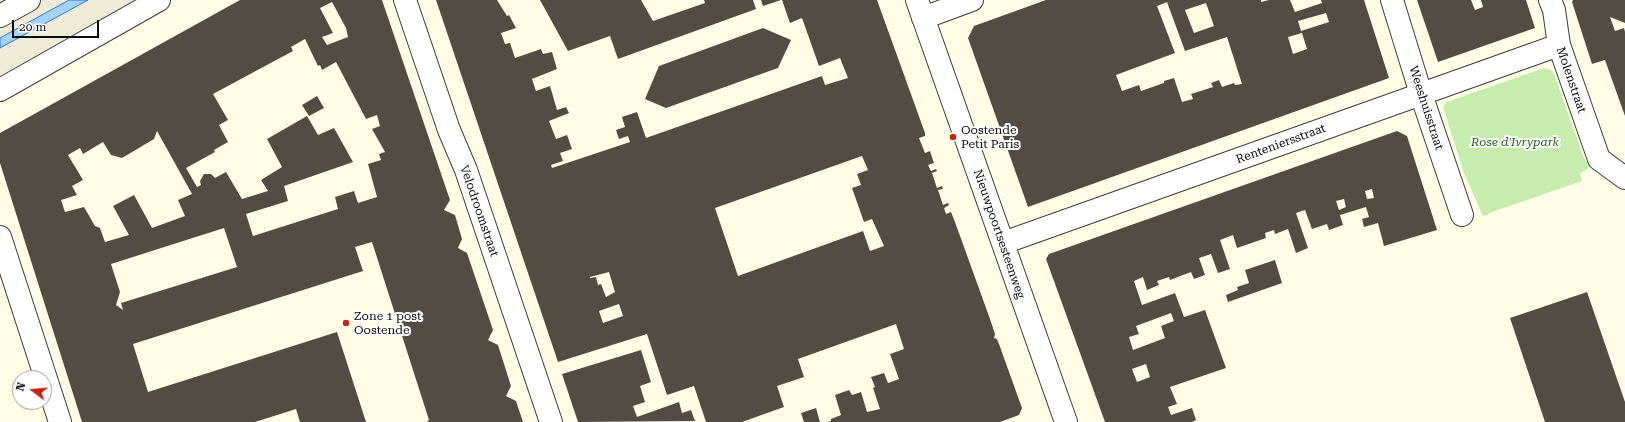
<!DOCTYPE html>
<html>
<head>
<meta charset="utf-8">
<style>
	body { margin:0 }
	#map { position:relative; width:1625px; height:422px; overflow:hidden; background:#fffde6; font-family:"Roboto Serif",serif }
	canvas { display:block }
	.north { position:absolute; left:12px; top:370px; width:40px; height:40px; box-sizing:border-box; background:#fff; border:1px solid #9d9d9d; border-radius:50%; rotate:286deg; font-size:11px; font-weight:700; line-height:16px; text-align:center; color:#0a0a0a }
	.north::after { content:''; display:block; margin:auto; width:14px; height:18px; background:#c62315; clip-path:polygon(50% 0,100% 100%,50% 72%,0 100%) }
	.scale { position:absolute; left:12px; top:20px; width:87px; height:18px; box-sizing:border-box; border:2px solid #0a0a0a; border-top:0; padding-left:5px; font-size:12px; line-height:14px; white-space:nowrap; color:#0a0a0a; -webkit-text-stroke:3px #fff; paint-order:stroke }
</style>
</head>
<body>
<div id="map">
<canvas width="1625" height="422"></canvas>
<div class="north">N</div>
<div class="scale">20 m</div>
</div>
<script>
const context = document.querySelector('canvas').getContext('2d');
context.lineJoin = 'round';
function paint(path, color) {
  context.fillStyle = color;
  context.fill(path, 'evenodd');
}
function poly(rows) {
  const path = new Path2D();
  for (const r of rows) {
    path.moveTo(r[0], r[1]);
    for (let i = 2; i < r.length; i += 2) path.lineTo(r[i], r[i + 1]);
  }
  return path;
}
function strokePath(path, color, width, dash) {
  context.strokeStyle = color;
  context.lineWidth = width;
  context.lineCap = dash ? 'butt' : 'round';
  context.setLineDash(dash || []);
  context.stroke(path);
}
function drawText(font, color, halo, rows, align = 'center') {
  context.font = font + ' "Roboto Serif",serif';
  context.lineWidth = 4;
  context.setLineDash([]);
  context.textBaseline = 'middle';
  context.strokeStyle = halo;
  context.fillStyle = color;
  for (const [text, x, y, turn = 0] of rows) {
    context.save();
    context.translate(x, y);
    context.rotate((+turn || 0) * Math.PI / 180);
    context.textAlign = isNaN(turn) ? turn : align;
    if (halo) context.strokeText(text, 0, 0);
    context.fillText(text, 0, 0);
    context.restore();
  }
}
paint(poly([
	[1544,68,1551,70,1554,74,1581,150,1584,158,1591,167,1580,173,1582,181,1489,213,1489,214,1483,216,1464,173,1443,107,1447,102]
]), '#c6edad');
paint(poly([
	[0,0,69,0,0,38],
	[88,0,147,0,0,81,0,48]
]), '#eeebd6');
const water = poly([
	[69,0,88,0,0,48,0,38,69,0]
]);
paint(water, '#a5d1fd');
strokePath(water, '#247cdb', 1);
paint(poly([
	[240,0,382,0,450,200,444,210,455,215,462,239,458,248,467,253,493,330,488,340,498,345,511,386,506,396,516,401,523,422,427,422,429,420,372,242,355,247,363,271,133,344,148,392,337,332,366,422,300,422,296,409,255,422,82,422,0,163,0,133],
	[332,2,346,28,348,37,327,45,322,37,333,33,320,8],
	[305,39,318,66,320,65,322,70,336,62,366,119,377,115,380,126,372,129,385,152,379,154,381,160,368,164,377,197,358,203,354,191,335,197,338,209,253,236,246,214,288,201,284,186,353,162,334,128,318,135,307,116,267,139,282,167,261,180,268,191,242,199,226,172,215,178,211,174,204,174,200,181,201,185,197,187,186,168,215,152,214,150,228,142,219,125,228,120,213,94,293,51,291,47],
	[157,131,192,194,178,200,185,216,152,228,134,195,113,206,129,235,105,242,100,228,95,226,84,207,65,212,61,200,77,195,72,186,83,180,68,155,80,148,83,154,103,142,111,155,122,158,154,139],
	[224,228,237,267,121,303,123,310,116,305,120,292,111,264],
	[436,0,497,0,507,16,509,15,516,28,501,33,505,44,510,43,515,58,541,49,543,54,552,52,557,69,532,79,536,91,550,86,557,110,566,107,569,113,549,121,556,139,567,135,572,149,560,153,563,161,551,165,552,168,630,142,628,136,619,139,616,130,625,127,622,117,637,112,646,138,822,76,825,85,848,78,840,58,819,66,802,18,790,23,782,0,877,0,925,133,925,136,919,138,925,153,930,151,934,163,928,165,931,171,936,169,937,171,932,173,937,188,942,186,943,189,938,190,943,205,948,203,949,205,944,208,946,214,951,212,955,222,990,319,995,334,994,338,997,339,999,344,1022,408,1019,415,1000,422,827,422,831,421,831,419,841,415,835,395,849,390,852,395,861,392,867,412,880,409,873,388,875,387,871,377,884,373,888,383,899,379,890,354,904,349,896,324,798,359,804,377,777,386,784,407,742,422,706,422,694,386,667,395,647,334,558,362],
	[862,156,868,170,857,174,861,185,852,188,864,222,872,219,884,246,870,251,863,231,738,276,715,208],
	[609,272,615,292,606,297,601,284,598,285,596,277,590,278,590,277],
	[619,304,623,316,603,323,599,311],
	[540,0,641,0,653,21,705,3,704,0,753,0,756,9,618,59,610,36,568,51],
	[761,0,781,0,763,6],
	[1046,0,1261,0,1261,2,1269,0,1290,0,1295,12,1322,3,1321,0,1364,0,1389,78,1028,207,968,38,974,26],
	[1167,2,1185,51,1227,37,1242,84,1235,85,1234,83,1222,87,1219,80,1211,83,1213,87,1191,94,1193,99,1182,102,1174,78,1164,81,1164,83,1141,91,1139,85,1122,91,1116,75,1175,53,1157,6],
	[1206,3,1214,26,1194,33,1185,10],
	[1326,13,1329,22,1301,31,1298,21],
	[1302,33,1307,49,1293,54,1288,37],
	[1417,0,1471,0,1475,10,1483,7,1481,0,1526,0,1535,28,1438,62],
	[1573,0,1625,0,1625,23,1610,17,1615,31,1624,28,1625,32,1625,116,1605,60,1592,64,1572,2],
	[763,28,791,40,778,68,666,108,645,99,659,66],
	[317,96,324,108,309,116,302,105],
	[1397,131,1407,136,1437,230,1384,246,1378,223,1364,227,1362,219,1369,217,1366,207,1340,215,1343,225,1329,230,1327,224,1312,229,1305,210,1296,213,1308,248,1296,253,1288,229,1275,234,1274,230,1265,233,1266,238,1237,248,1233,235,1220,240,1230,269,1218,273,1211,254,1199,258,1205,275,1194,279,1191,272,1170,280,1169,277,1157,281,1159,285,1147,290,1143,277,1134,281,1142,305,1175,293,1184,317,1205,310,1226,368,1170,387,1177,404,1168,407,1171,415,1192,408,1196,420,1192,422,1105,422,1046,259,1049,254],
	[1372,189,1374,198,1367,199,1365,191],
	[1344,199,1346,207,1339,210,1336,201],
	[1171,313,1174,321,1161,326,1165,338,1133,350,1129,337,1139,334,1136,326],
	[1146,364,1150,377,1137,382,1132,369],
	[1275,260,1282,283,1228,302,1226,295,1238,290,1237,287,1249,283,1245,270],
	[1587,292,1625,402,1625,422,1545,422,1510,318],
	[641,350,651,382,640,386,645,402,633,406,637,417,679,402,682,413,691,410,695,421,578,422,562,374],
	[816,408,820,422,804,422,801,413]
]), '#534c45');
const minor = poly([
	[405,0,449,130,466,170,551,422],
	[917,0,1066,422],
	[1392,0,1421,94,1462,215],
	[1550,0,1554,10,1559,45,1599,159,1625,178],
	[0,16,29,0],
	[923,18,972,0],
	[0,90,159,0],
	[0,237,60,422],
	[1003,243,1559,45]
]);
strokePath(minor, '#3d3d3d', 24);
strokePath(minor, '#fff', 22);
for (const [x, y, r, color] of [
	[953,137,4,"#c62315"],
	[346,323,4,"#c62315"]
]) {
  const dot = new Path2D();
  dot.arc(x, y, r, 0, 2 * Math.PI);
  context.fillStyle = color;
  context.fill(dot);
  strokePath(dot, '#fff', 1.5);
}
drawText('12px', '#0a0a0a', '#fff', [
	["Molenstraat",1571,80,71],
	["Weeshuisstraat",1426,108,72],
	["Renteniersstraat",1281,144,-20],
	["Velodroomstraat",479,211,71],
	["Nieuwpoortsesteenweg",999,234,71]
]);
drawText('12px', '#0a0a0a', '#fff', [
	["Oostende",961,130],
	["Petit Paris",961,144],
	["Zone 1 post",354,316],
	["Oostende",354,330]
], 'left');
drawText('italic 12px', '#1c6615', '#fff', [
	["Rose d'Ivrypark",1515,142]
]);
</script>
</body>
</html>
